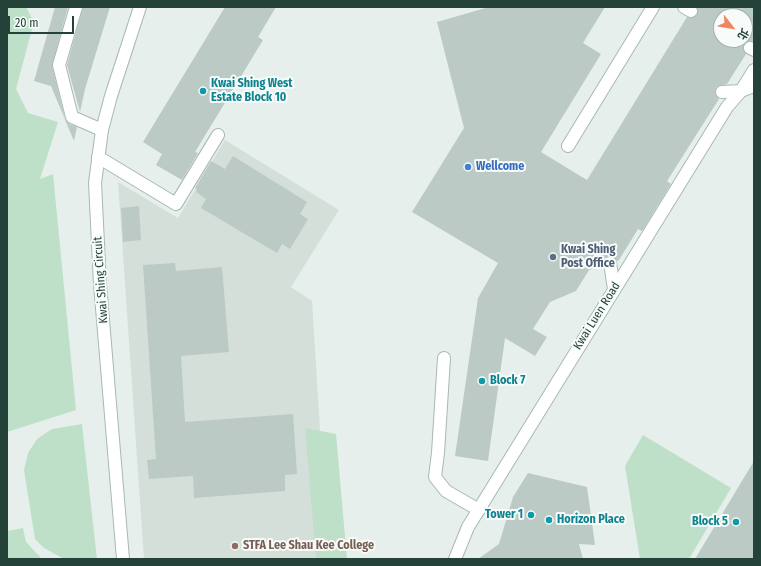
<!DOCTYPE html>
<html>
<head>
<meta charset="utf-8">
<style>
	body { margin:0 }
	#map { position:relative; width:761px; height:566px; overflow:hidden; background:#e6efeb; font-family:"Fira Sans Condensed","Noto Sans TC",sans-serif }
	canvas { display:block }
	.frame { position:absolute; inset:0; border:8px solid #24423a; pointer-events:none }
	.north { position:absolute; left:713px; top:8px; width:40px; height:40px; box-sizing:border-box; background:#f7fbf9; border:1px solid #a3b1ad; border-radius:50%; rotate:121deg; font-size:11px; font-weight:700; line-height:16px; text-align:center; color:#24423a }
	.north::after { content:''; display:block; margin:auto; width:14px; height:18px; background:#f4845f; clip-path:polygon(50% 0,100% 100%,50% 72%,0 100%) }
	.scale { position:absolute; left:8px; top:16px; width:66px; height:18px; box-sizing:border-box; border:2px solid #24423a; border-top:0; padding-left:5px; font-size:12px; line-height:14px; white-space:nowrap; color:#24423a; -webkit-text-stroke:3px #f7fbf9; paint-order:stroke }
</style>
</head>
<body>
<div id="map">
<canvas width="761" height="566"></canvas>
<div class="frame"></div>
<div class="north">北</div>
<div class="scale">20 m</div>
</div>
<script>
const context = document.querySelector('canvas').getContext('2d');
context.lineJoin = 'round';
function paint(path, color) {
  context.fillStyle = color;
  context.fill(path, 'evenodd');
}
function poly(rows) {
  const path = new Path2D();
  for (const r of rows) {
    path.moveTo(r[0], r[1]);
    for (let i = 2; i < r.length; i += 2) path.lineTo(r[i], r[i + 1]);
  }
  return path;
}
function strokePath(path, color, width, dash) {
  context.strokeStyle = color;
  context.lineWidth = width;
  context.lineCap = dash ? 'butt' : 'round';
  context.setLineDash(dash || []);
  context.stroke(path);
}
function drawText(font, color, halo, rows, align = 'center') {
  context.font = font + ' "Fira Sans Condensed",sans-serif';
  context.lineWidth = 4;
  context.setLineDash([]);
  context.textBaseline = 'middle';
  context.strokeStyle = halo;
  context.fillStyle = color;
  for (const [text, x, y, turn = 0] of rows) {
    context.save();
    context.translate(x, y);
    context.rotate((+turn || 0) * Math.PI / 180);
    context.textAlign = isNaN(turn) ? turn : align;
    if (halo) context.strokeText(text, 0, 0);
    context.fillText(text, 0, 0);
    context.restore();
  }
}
paint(poly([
	[225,140,339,210,291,287,312,301,328,559,144,559,118,182,178,218]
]), '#d4dfda');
paint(poly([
	[7,7,26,7,34,22,16,89,28,113,58,122,40,179,53,174,76,410,7,432,7,192,9,191,7,192],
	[82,424,97,559,64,559,44,548,35,539,24,470,28,453,37,439,52,429],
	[305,428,336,434,347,559,316,559],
	[643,435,731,488,689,559,640,559,625,466],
	[23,528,26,542,42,559,7,559,7,531]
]), '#bfe0c8');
paint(poly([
	[55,7,68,7,52,66,65,119,69,124,77,127,74,141,51,86,34,81],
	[83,7,110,7,85,89,80,112,67,65],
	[225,7,276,7,258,37,263,40,195,152,198,153,182,180,156,165,162,154,143,142],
	[489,7,605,7,583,43,601,54,541,152,587,180,687,17,691,18,697,15,697,7,754,7,754,41,749,41,744,44,743,49,746,54,727,84,718,86,716,88,715,93,719,99,667,181,671,184,642,231,638,229,619,260,617,261,612,256,606,257,603,261,603,265,589,270,576,291,550,302,533,329,547,337,535,356,505,338,488,461,455,456,478,298,498,263,412,212,464,128,437,22],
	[721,16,745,16,745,40,721,40],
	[233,156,307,202,300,214,308,219,290,249,282,244,277,253,201,208,206,199,196,192,197,189,195,188,211,161,225,169],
	[139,206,141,240,123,242,121,208],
	[175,263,176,271,222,267,229,352,181,356,185,422,293,414,297,474,285,475,285,491,194,498,193,476,149,479,147,460,156,459,143,265],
	[754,461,754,559,695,559],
	[528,473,587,487,595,545,579,544,583,559,478,559,499,544,513,497]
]), '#bbcac4');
const service = poly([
	[76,7,59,65,72,117,102,130],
	[684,7,691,11],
	[750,48,754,50],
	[722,92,741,91,754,70],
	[568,146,653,7],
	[98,157,176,204,218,135],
	[610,263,614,289],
	[444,358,438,453,435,477,446,491,479,510]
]);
const minor = poly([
	[455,559,468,527,727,107,741,91,754,86]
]);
const tertiary = poly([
	[123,559,100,284,95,183,102,130,111,96,140,7]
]);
strokePath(service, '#a8b8b2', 14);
strokePath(minor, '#a8b8b2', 14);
strokePath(tertiary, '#a8b8b2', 14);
strokePath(service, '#fff', 12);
strokePath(minor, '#fff', 12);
strokePath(tertiary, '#fff', 12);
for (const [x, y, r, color] of [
	[203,91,4,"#0f9aa8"],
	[468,167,4,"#3f7fe0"],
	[553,257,4,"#5c6f8a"],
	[482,381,4,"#0f9aa8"],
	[531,515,4,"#0f9aa8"],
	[549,520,4,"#0f9aa8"],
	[736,522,4,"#0f9aa8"],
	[235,546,4,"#8d6e63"]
]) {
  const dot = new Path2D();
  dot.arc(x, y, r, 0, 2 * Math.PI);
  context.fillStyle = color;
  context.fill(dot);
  strokePath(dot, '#f7fbf9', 1.5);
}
drawText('bold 12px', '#0d838f', '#f7fbf9', [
	["Kwai Shing West",211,84],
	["Estate Block 10",211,98],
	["Block 7",490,381],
	["Tower 1",523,515,"right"],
	["Horizon Place",557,520],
	["Block 5",728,522,"right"]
], 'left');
drawText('bold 12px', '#366cbe', '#f7fbf9', [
	["Wellcome",476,167]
], 'left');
drawText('bold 12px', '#4e5e75', '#f7fbf9', [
	["Kwai Shing",561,250],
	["Post Office",561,264]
], 'left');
drawText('12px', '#24423a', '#f7fbf9', [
	["Kwai Shing Circuit",101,280,-94],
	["Kwai Luen Road",597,316,-58]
]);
drawText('bold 12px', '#785e54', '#f7fbf9', [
	["STFA Lee Shau Kee College",243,546]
], 'left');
</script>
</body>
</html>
